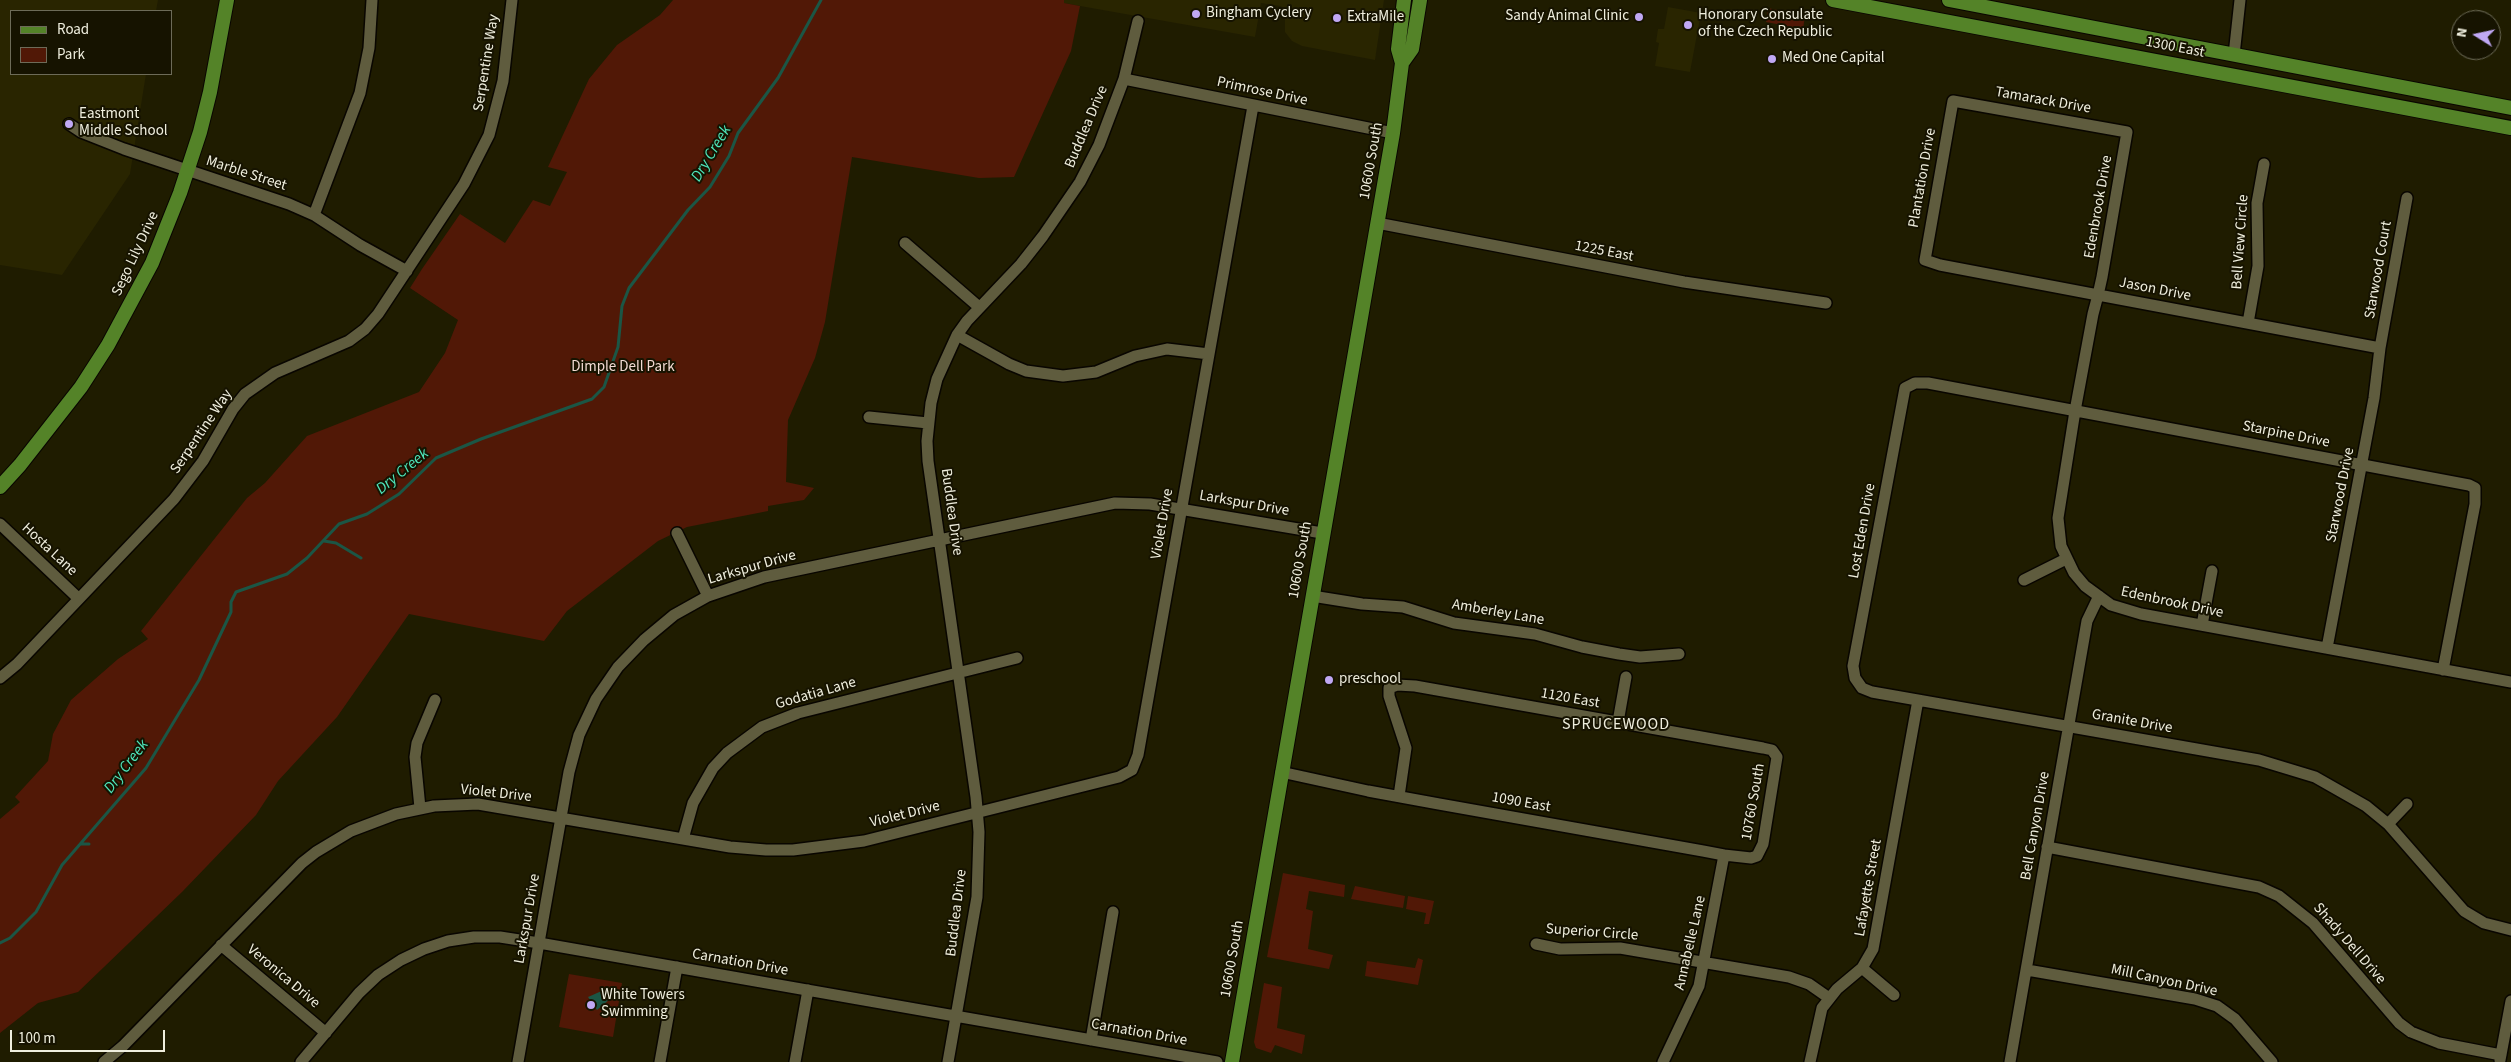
<!DOCTYPE html>
<html>
<head>
<meta charset="utf-8">
<style>
	body { margin:0 }
	#map { position:relative; width:2511px; height:1062px; overflow:hidden; background:#1f1c00; font-family:"Source Sans 3",sans-serif }
	canvas { display:block }
	.legend { position:absolute; left:10px; top:10px; width:162px; height:65px; box-sizing:border-box; background:#161300; border:1px solid #6d6b58; margin:0; padding:6px 9px; list-style:none; font-size:15px; color:#efeedd }
	.legend li { display:flex; align-items:center; gap:10px; height:25px }
	.legend b { width:25px; border:1px solid #6d6b58 }
	.north { position:absolute; left:2451px; top:10px; width:50px; height:50px; box-sizing:border-box; background:#161300; border:1px solid #6d6b58; border-radius:50%; rotate:280deg; font-size:14px; font-weight:700; line-height:20px; text-align:center; color:#efeedd }
	.north::after { content:''; display:block; margin:auto; width:18px; height:22px; background:#c0a8f4; clip-path:polygon(50% 0,100% 100%,50% 72%,0 100%) }
	.scale { position:absolute; left:10px; top:1030px; width:155px; height:22px; box-sizing:border-box; border:2px solid #efeedd; border-top:0; padding-left:6px; font-size:15px; line-height:18px; white-space:nowrap; color:#efeedd; -webkit-text-stroke:4px #161300; paint-order:stroke }
</style>
</head>
<body>
<div id="map">
<canvas width="2511" height="1062"></canvas>
<ul class="legend">
<li><b style="height:6px;background:#548328"></b>Road</li>
<li><b style="height:14px;background:#511806"></b>Park</li>
</ul>
<div class="north">N</div>
<div class="scale">100 m</div>
</div>
<script>
const context = document.querySelector('canvas').getContext('2d');
context.lineJoin = 'round';
function paint(path, color) {
  context.fillStyle = color;
  context.fill(path, 'evenodd');
}
function poly(rows) {
  const path = new Path2D();
  for (const r of rows) {
    path.moveTo(r[0], r[1]);
    for (let i = 2; i < r.length; i += 2) path.lineTo(r[i], r[i + 1]);
  }
  return path;
}
function strokePath(path, color, width, dash) {
  context.strokeStyle = color;
  context.lineWidth = width;
  context.lineCap = dash ? 'butt' : 'round';
  context.setLineDash(dash || []);
  context.stroke(path);
}
function drawText(font, color, halo, rows, align = 'center') {
  context.font = font + ' "Source Sans 3",sans-serif';
  context.lineWidth = 4;
  context.setLineDash([]);
  context.textBaseline = 'middle';
  context.strokeStyle = halo;
  context.fillStyle = color;
  for (const [text, x, y, turn = 0] of rows) {
    context.save();
    context.translate(x, y);
    context.rotate((+turn || 0) * Math.PI / 180);
    context.textAlign = isNaN(turn) ? turn : align;
    if (halo) context.strokeText(text, 0, 0);
    context.fillText(text, 0, 0);
    context.restore();
  }
}
paint(poly([
	[0,0,158,0,156,11,11,11,11,74,146,74,130,174,62,275,0,265],
	[1064,0,1384,0,1375,60,1302,46,1292,41,1285,32,1285,8,1280,6,1261,3,1255,37,1080,6,1064,3],
	[1668,7,1701,13,1690,72,1655,66,1659,43,1656,42,1658,29,1664,29]
]), '#292500');
paint(poly([
	[673,0,1064,0,1064,3,1080,6,1071,51,1014,177,979,178,852,157,825,322,815,358,788,420,786,482,814,488,804,500,768,506,768,511,687,527,658,541,567,611,544,641,409,614,337,717,278,781,256,815,182,892,78,992,38,1003,0,1033,0,819,20,802,15,797,48,761,53,734,71,700,118,659,148,639,141,631,247,498,265,483,307,436,419,392,445,353,458,320,410,288,422,269,460,214,505,243,533,200,550,206,567,172,548,167,589,79,617,45,660,15],
	[1768,8,1805,16,1803,29,1766,22],
	[1283,873,1345,885,1344,897,1309,891,1306,909,1313,911,1308,949,1333,955,1329,969,1267,957],
	[1355,886,1405,896,1403,908,1351,899],
	[1408,896,1434,901,1429,924,1424,924,1426,913,1406,909],
	[1418,958,1423,960,1418,985,1365,976,1367,961,1415,968],
	[569,974,622,983,613,1037,559,1027],
	[1264,983,1282,987,1277,1028,1305,1035,1302,1054,1275,1045,1271,1053,1256,1048,1254,1042]
]), '#511806');
paint(poly([
	[613,986,617,993,597,1010,588,997]
]), '#1b5645');
strokePath(poly([
	[324,541,336,543,361,558],
	[80,844,89,844],
	[0,943,10,938,36,912,62,865,146,768,199,680,231,612,231,602,236,592,287,574,307,558,339,524,367,514,399,494,436,458,481,439,592,399,604,387,618,347,622,306,629,288,688,210,710,187,729,156,738,133,778,78,821,0]
]), '#1b5645', 3);
const minor = poly([
	[2234,55,2240,0],
	[1124,79,1393,133],
	[69,124,81,132,124,149,289,204,314,215,360,245,407,271],
	[314,215,360,93,369,48,372,0],
	[1377,223,1684,282,1826,303],
	[905,243,979,307],
	[2248,323,2258,266,2257,203,2264,164],
	[957,335,1009,364,1026,371,1063,376,1096,372,1135,356,1167,349,1209,354],
	[2380,348,2109,297,2098,295,1940,265,1925,260,1953,101,2127,132,2102,277,2098,295,2093,314,2075,411,2058,518,2061,546,2074,573,2085,586,2111,605,2141,614,2511,682],
	[869,417,928,423],
	[0,524,78,598],
	[677,533,708,596],
	[2024,580,2066,559],
	[1312,596,1362,604,1403,607,1454,623,1535,634,1582,647,1619,654,1640,657,1679,654],
	[2202,625,2212,571],
	[2327,648,2374,398,2380,348,2407,198],
	[2443,670,2475,504,2475,488,2469,485,1928,383,1915,383,1905,388,1853,666,1855,678,1862,688,1872,692,2259,760,2315,777,2366,806,2388,824,2464,911,2484,923,2511,930],
	[0,678,17,664,174,499,203,461,233,409,245,394,275,373,349,341,365,329,378,314,464,184,489,135,503,81,512,0],
	[1618,722,1626,677],
	[1281,772,1368,791,1439,804,1703,851,1724,855,1751,858,1757,856,1763,844,1777,757,1772,750,1763,748,1415,686,1397,685,1389,688,1389,696,1406,748,1399,796],
	[420,808,415,757,417,743,435,700],
	[2388,824,2407,804],
	[683,839,693,803,713,768,727,753,762,727,798,713,1017,658],
	[2047,847,2259,887,2279,896,2313,923,2399,1023,2411,1032,2439,1043,2501,1055],
	[1536,944,1560,949,1620,948,1789,977,1809,984,1829,998],
	[221,945,326,1033],
	[1862,968,1894,995],
	[2027,970,2195,999,2217,1006,2235,1019,2272,1062],
	[1091,1040,1113,912],
	[2500,1060,2511,1001],
	[104,1062,123,1046,302,863,316,852,351,831,396,814,434,806,478,804,730,847,766,850,793,850,864,841,1119,777,1132,770,1138,755,1253,106],
	[301,1062,359,993,378,975,401,960,424,949,448,941,474,937,500,937,539,943,1217,1062],
	[518,1062,569,772,579,735,596,699,618,667,644,640,674,615,708,596,764,577,1115,503,1150,504,1322,533],
	[660,1062,677,967],
	[795,1062,808,990],
	[948,1062,977,897,979,832,976,797,928,461,927,441,931,403,937,379,957,335,967,321,1021,264,1043,236,1080,182,1099,145,1124,79,1138,21],
	[1663,1062,1699,986,1724,855],
	[1810,1062,1822,1008,1837,989,1862,968,1873,949,1918,700],
	[2010,1062,2087,621,2099,596]
]);
const major = poly([
	[1833,0,2511,128],
	[1949,0,2511,108],
	[1402,63,1412,49,1420,0],
	[0,487,20,465,81,387,108,345,152,263,180,193,200,132,210,92,227,0],
	[1232,1062,1393,133,1402,63,1398,49,1404,0]
]);
strokePath(minor, '#090600', 14);
strokePath(major, '#090600', 16);
strokePath(minor, '#5f5c3e', 11);
strokePath(major, '#548328', 14);
for (const [x, y, r, color] of [
	[1196,14,5,"#c0a8f4"],
	[1639,17,5,"#c0a8f4"],
	[1337,18,5,"#c0a8f4"],
	[1688,25,5,"#c0a8f4"],
	[1772,59,5,"#c0a8f4"],
	[69,124,5,"#c0a8f4"],
	[1329,680,5,"#c0a8f4"],
	[591,1005,5,"#c0a8f4"]
]) {
  const dot = new Path2D();
  dot.arc(x, y, r, 0, 2 * Math.PI);
  context.fillStyle = color;
  context.fill(dot);
  strokePath(dot, '#161300', 2);
}
drawText('15px', '#efeedd', '#161300', [
	["Bingham Cyclery",1206,14],
	["Honorary Consulate",1698,16],
	["of the Czech Republic",1698,33],
	["Sandy Animal Clinic",1629,17,"right"],
	["ExtraMile",1347,18],
	["Med One Capital",1782,59],
	["Eastmont",79,115],
	["Middle School",79,132],
	["preschool",1339,680],
	["White Towers",601,996],
	["Swimming",601,1013]
], 'left');
drawText('15px', '#efeedd', '#161300', [
	["1300 East",2175,48,11],
	["Serpentine Way",487,63,-81],
	["Primrose Drive",1262,92,12],
	["Tamarack Drive",2043,101,10],
	["Buddlea Drive",1087,127,-67],
	["10600 South",1372,161,-80],
	["Marble Street",246,174,18],
	["Plantation Drive",1923,178,-80],
	["Edenbrook Drive",2099,207,-80],
	["Bell View Circle",2241,242,-86],
	["1225 East",1604,252,11],
	["Sego Lily Drive",136,254,-65],
	["Starwood Court",2379,270,-80],
	["Jason Drive",2155,290,11],
	["Serpentine Way",202,432,-56],
	["Starpine Drive",2286,435,11],
	["Starwood Drive",2341,495,-79],
	["Larkspur Drive",1244,504,10],
	["Buddlea Drive",951,512,82],
	["Violet Drive",1163,524,-80],
	["Lost Eden Drive",1863,531,-80],
	["Hosta Lane",49,550,43],
	["10600 South",1301,560,-80],
	["Larkspur Drive",752,568,-16],
	["Edenbrook Drive",2172,603,12],
	["Amberley Lane",1498,613,10],
	["Godatia Lane",816,694,-16],
	["1120 East",1570,699,10],
	["Granite Drive",2132,722,10],
	["Violet Drive",496,794,6],
	["10760 South",1754,802,-80],
	["1090 East",1521,803,10],
	["Violet Drive",905,815,-14],
	["Bell Canyon Drive",2036,826,-80],
	["Lafayette Street",1869,888,-80],
	["Buddlea Drive",957,913,-83],
	["Larkspur Drive",528,919,-80],
	["Superior Circle",1592,933,4],
	["Annabelle Lane",1691,943,-77],
	["Shady Dell Drive",2349,944,49],
	["10600 South",1233,959,-80],
	["Carnation Drive",740,963,10],
	["Veronica Drive",283,977,40],
	["Mill Canyon Drive",2164,981,12],
	["Carnation Drive",1139,1033,10]
]);
drawText('15px', '#f3dbd3', '#161300', [
	["Dimple Dell Park",623,368]
]);
drawText('italic 16px', '#4fe8bc', '#161300', [
	["Dry Creek",712,154,-59],
	["Dry Creek",403,472,-39],
	["Dry Creek",127,767,-53]
]);
context.letterSpacing = '1px';
drawText('16px', '#efeedd', '#161300', [
	["SPRUCEWOOD",1616,725]
]);
context.letterSpacing = '0px';
</script>
</body>
</html>
